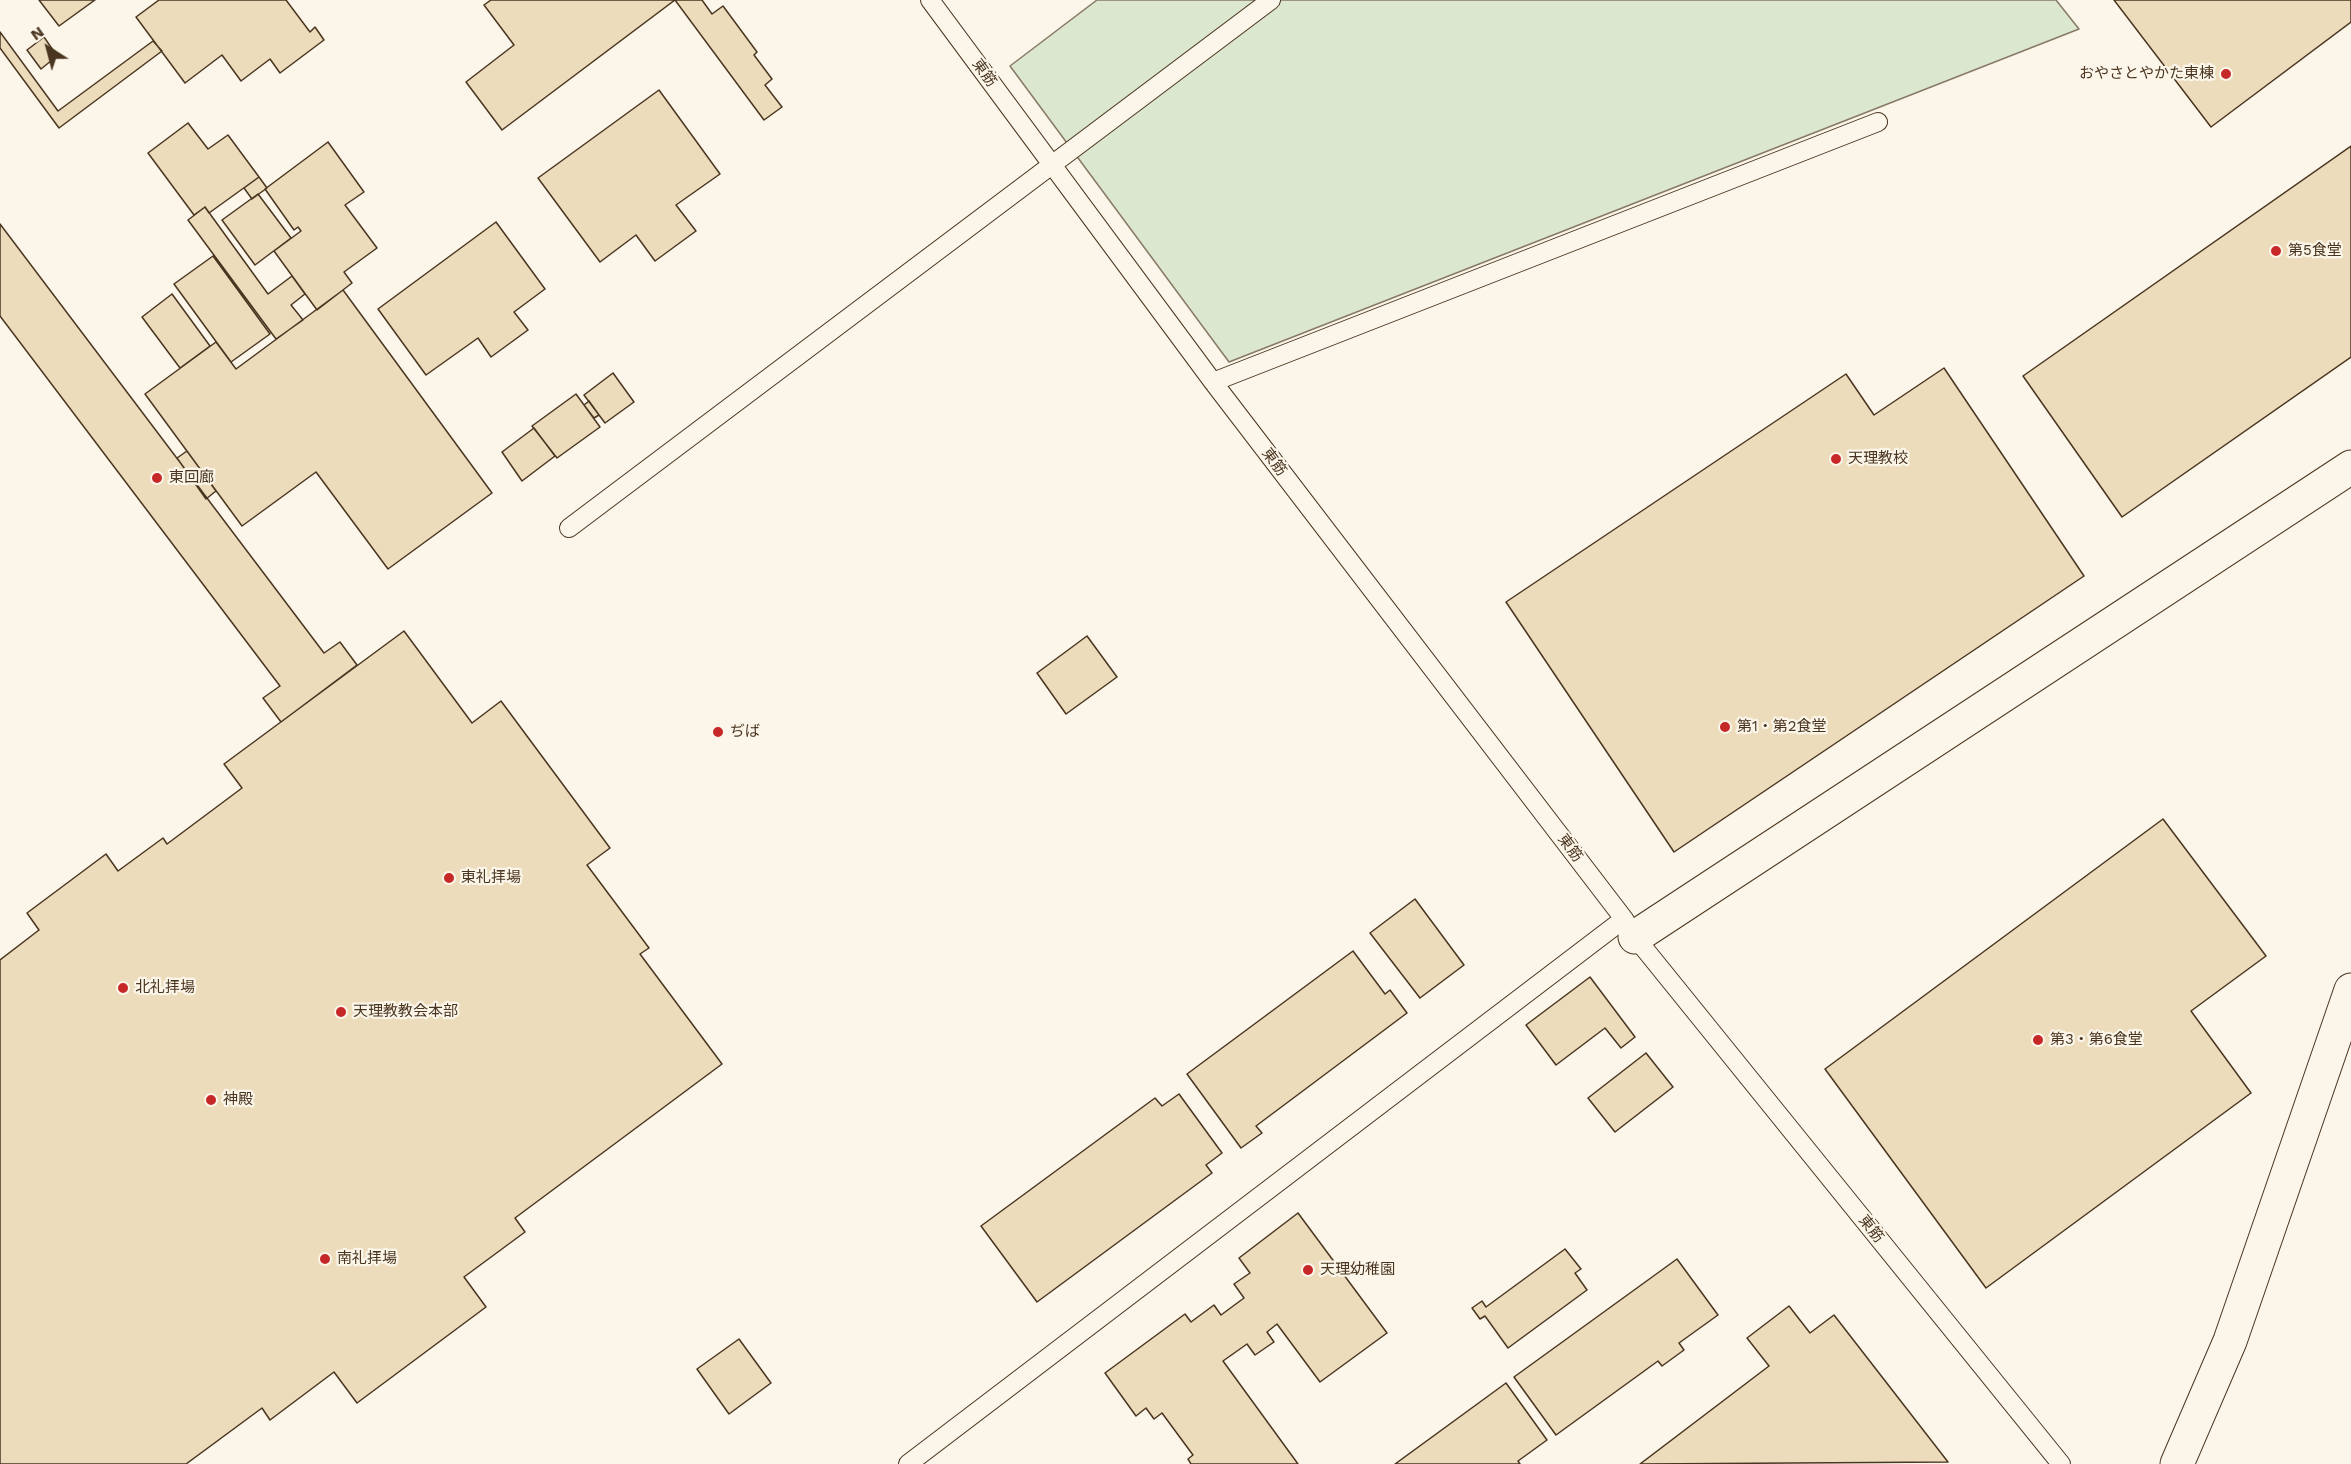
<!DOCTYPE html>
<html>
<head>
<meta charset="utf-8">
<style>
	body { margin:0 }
	#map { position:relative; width:2351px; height:1464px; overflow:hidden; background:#fbf6e9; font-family:"Work Sans",sans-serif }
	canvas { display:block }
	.north { position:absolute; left:18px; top:18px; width:60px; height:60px; -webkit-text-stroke:4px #fbf6e9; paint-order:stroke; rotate:324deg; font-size:16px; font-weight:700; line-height:24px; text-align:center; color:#4a3520 }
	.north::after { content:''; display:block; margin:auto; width:21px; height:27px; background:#4a3520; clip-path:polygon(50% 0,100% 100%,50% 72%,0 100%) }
</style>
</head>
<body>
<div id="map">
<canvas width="2351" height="1464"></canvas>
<div class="north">N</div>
</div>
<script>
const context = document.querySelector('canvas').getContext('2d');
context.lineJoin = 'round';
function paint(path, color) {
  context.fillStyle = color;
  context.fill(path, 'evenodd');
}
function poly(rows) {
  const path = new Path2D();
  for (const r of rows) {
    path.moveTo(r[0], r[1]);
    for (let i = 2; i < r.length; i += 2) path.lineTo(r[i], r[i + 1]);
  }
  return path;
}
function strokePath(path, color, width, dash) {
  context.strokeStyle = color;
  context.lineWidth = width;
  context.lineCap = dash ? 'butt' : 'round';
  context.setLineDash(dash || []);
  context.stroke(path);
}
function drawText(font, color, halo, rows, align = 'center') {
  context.font = font + ' "Work Sans","Noto Sans JP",sans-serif';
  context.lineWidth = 4.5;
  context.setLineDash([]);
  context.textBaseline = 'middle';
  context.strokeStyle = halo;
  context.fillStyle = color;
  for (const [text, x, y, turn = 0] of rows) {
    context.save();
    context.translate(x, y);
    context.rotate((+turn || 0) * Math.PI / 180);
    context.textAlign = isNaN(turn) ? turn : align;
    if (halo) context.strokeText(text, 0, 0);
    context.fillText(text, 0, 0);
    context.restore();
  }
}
const green = poly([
	[1097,0,2056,0,2079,29,1229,362,1010,66,1097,0]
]);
paint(green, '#dce7d0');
strokePath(green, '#887966', 1.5);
const building = poly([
	[39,0,95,0,59,26,39,0],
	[159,0,286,0,310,32,315,27,324,40,280,73,270,59,241,81,222,55,185,83,136,17,159,0],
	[491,0,702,0,712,14,723,6,757,52,754,55,772,79,765,85,782,107,764,120,675,0,502,130,466,82,514,45,484,5,491,0],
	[2114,0,2351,0,2351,22,2211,127,2114,0],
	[0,32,58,111,153,41,162,51,59,128,0,48,0,32],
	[44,37,57,56,41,69,27,50,44,37],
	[659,90,720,174,676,205,696,231,655,261,636,235,600,262,538,178,659,90],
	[188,123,208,149,228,135,259,177,209,213,205,207,194,215,148,153,188,123],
	[328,142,364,192,345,205,377,248,344,272,352,283,317,310,274,251,301,231,298,227,294,230,265,189,328,142],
	[2351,146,2351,357,2122,517,2023,376,2351,146],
	[259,177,267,188,252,199,244,188,259,177],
	[258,194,291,238,255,265,222,220,258,194],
	[205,207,268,294,292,276,305,294,291,305,303,320,276,339,188,220,205,207],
	[496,222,545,289,514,312,528,330,491,357,478,338,426,375,378,309,496,222],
	[0,224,324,653,340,642,357,665,281,722,263,698,280,686,0,316,0,224],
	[213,256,270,334,231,362,174,284,213,256],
	[343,290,492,493,388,569,316,472,242,526,145,394,216,342,236,369,343,290],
	[172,294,210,346,180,368,142,317,172,294],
	[1944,368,2084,576,1674,852,1506,602,1846,374,1874,415,1944,368],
	[613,373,634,402,605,423,584,395,613,373],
	[576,394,600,427,557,458,532,426,576,394],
	[589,401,599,415,594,418,584,405,589,401],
	[534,428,555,456,522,481,502,452,534,428],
	[187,451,216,491,206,499,177,458,187,451],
	[404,631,472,723,501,701,610,848,587,865,649,948,640,954,722,1064,515,1218,525,1232,464,1277,486,1307,357,1403,334,1372,270,1420,262,1408,186,1464,0,1464,0,960,39,930,27,913,106,854,118,871,163,838,167,844,242,788,224,764,404,631],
	[1087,636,1117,677,1066,714,1037,673,1087,636],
	[2163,819,2266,956,2191,1011,2251,1093,1986,1288,1825,1069,2163,819],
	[1415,899,1464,965,1420,998,1370,933,1415,899],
	[1353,951,1385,994,1390,990,1407,1013,1256,1126,1262,1133,1241,1148,1187,1074,1353,951],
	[1590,977,1635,1037,1621,1048,1605,1028,1556,1065,1526,1025,1590,977],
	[1646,1053,1673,1087,1615,1132,1588,1098,1646,1053],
	[1179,1094,1222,1153,1206,1165,1212,1173,1037,1302,981,1226,1155,1098,1162,1106,1179,1094],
	[1298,1213,1387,1333,1320,1382,1277,1324,1267,1332,1274,1342,1255,1355,1247,1344,1223,1361,1298,1464,1191,1464,1188,1459,1193,1455,1162,1413,1154,1419,1146,1408,1136,1416,1105,1373,1185,1314,1191,1322,1214,1305,1221,1315,1244,1298,1234,1284,1250,1273,1239,1258,1298,1213],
	[1565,1249,1581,1269,1575,1273,1587,1290,1508,1348,1485,1316,1480,1319,1472,1308,1482,1301,1486,1307,1565,1249],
	[1677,1259,1718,1315,1679,1343,1684,1350,1662,1366,1658,1361,1556,1435,1514,1377,1677,1259],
	[1789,1306,1810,1333,1834,1315,1948,1462,1640,1464,1769,1366,1747,1338,1789,1306],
	[739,1339,771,1383,729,1414,697,1369,739,1339],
	[1506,1383,1547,1440,1518,1461,1520,1464,1395,1464,1506,1383]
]);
paint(building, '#ecdcbc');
strokePath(building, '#4a3520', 1.5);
const lane = poly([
	[930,0,1213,382,1624,919,1635,937,2061,1464],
	[1213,382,1878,122],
	[569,528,1271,0],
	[908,1464,1624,919]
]);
const street = poly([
	[1635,937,2351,467]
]);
const secondary = poly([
	[2177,1464,2230,1341,2351,990]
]);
strokePath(lane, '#4a3520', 20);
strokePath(street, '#4a3520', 35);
strokePath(secondary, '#4a3520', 35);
strokePath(lane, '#fbf6e9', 18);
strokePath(street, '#fbf6e9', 33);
strokePath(secondary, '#fbf6e9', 33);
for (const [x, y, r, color] of [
	[2226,74,6,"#c62828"],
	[2276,251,6,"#c62828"],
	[1836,459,6,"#c62828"],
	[157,478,6,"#c62828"],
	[1725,727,6,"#c62828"],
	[718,732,6,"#c62828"],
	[449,878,6,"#c62828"],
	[123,988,6,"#c62828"],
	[341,1012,6,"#c62828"],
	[2038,1040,6,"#c62828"],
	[211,1100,6,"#c62828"],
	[325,1259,6,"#c62828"],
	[1308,1270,6,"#c62828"]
]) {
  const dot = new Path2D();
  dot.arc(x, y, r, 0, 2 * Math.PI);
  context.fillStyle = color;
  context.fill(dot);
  strokePath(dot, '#fbf6e9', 2);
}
drawText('15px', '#4a3520', '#fbf6e9', [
	["東筋",984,73,54],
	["東筋",1274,462,53],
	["東筋",1570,848,53],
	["東筋",1871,1229,51]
]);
drawText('15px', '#4a3520', '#fbf6e9', [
	["おやさとやかた東棟",2214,74,"right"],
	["第5食堂",2288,251],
	["天理教校",1848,459],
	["東回廊",169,478],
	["第1・第2食堂",1737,727],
	["ぢば",730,732],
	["東礼拝場",461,878],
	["北礼拝場",135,988],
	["天理教教会本部",353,1012],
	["第3・第6食堂",2050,1040],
	["神殿",223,1100],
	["南礼拝場",337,1259],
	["天理幼稚園",1320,1270]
], 'left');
</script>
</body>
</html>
